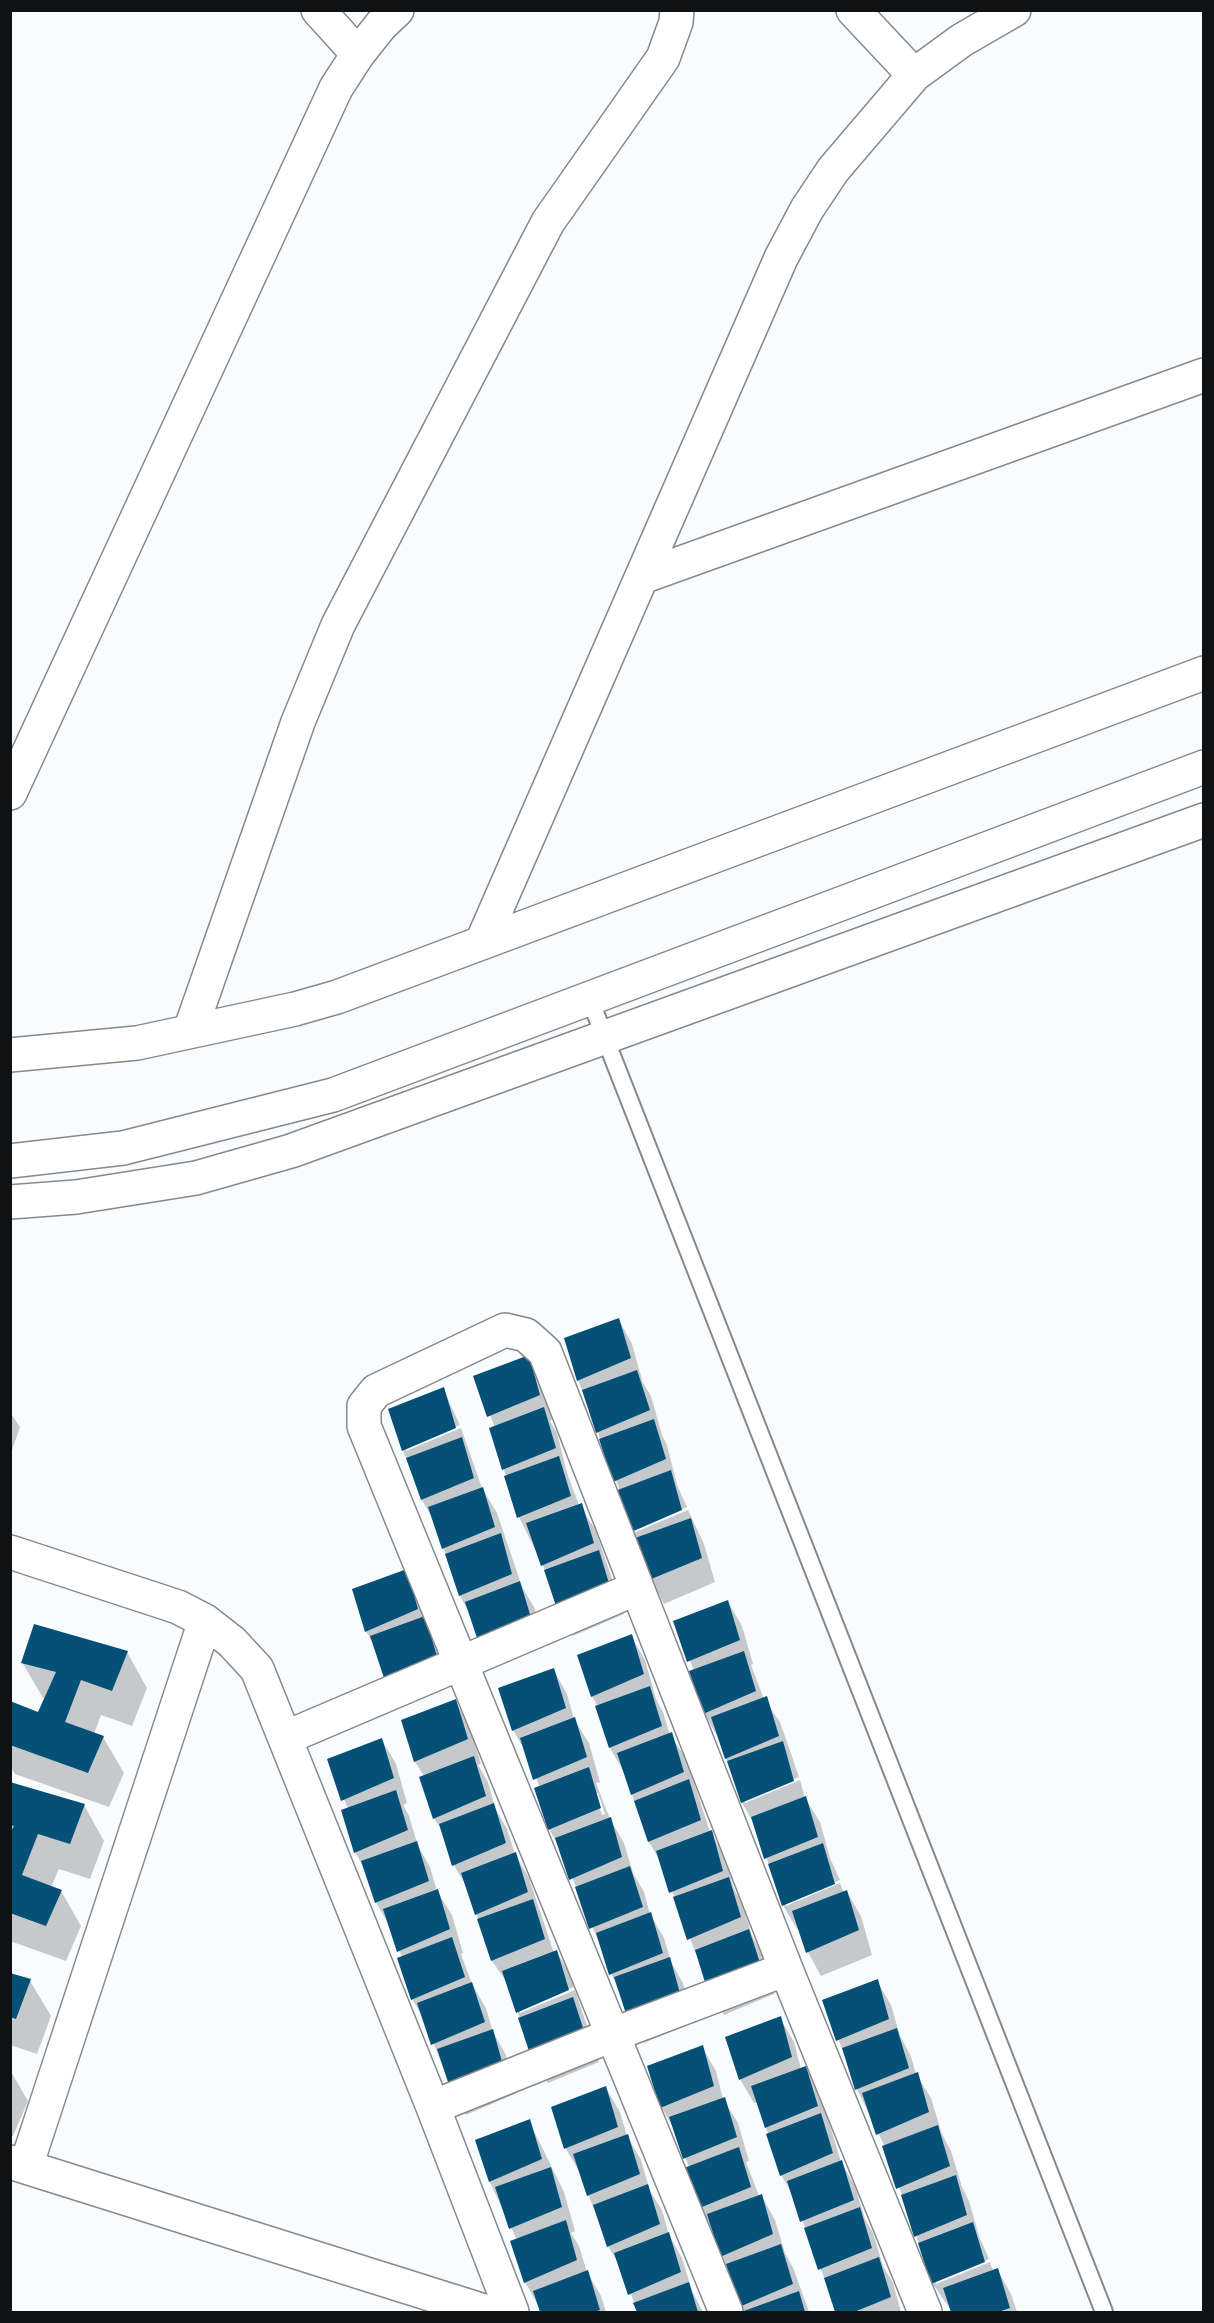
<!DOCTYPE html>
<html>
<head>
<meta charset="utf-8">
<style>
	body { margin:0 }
	#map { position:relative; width:1214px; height:2323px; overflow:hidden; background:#f8fcff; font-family:"Libre Baskerville",serif }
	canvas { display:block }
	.frame { position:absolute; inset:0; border:12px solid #0f1112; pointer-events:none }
</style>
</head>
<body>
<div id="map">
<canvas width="1214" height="2323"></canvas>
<div class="frame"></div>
</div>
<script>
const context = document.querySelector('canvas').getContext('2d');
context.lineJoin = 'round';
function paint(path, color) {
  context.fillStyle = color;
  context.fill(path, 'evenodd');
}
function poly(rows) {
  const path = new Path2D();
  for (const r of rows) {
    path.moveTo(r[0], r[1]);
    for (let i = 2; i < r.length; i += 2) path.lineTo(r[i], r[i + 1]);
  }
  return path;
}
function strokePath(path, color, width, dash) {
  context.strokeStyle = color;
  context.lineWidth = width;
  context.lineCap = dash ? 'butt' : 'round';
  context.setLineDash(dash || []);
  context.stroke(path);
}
paint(poly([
	[619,1320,632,1344,643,1383,651,1396,662,1435,667,1445,677,1485,687,1507,633,1529,633,1533,688,1510,704,1544,715,1582,664,1604,650,1579,630,1532,620,1491,578,1380],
	[528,1357,542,1381,553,1419,550,1421,557,1433,567,1473,579,1505,595,1529,624,1614,573,1636,559,1612,546,1572,519,1517,491,1429,495,1428,475,1376],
	[443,1389,460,1425,406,1447,406,1451,461,1428,482,1488,497,1513,522,1587,534,1607,545,1646,494,1668,481,1644,470,1614,460,1596,434,1521,422,1500,403,1450],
	[10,1412,20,1427,10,1456],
	[406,1570,450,1680,375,1646,366,1631],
	[728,1602,742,1626,753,1664,751,1665,764,1699,780,1722,799,1777,745,1800,745,1803,800,1780,805,1798,820,1822,830,1858,840,1880,786,1903,786,1906,840,1883,844,1893,847,1892,861,1916,872,1955,821,1976,808,1952,800,1928,797,1929,783,1905,755,1825,742,1803,718,1737,704,1713,694,1671,675,1621],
	[631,1636,645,1660,656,1699,663,1712,670,1735,686,1758,710,1832,725,1856,734,1889,742,1903,752,1936,763,1955,774,1994,724,2015,710,1991,662,1864,649,1842,624,1772,610,1748,598,1707,592,1696],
	[127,1652,147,1688,132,1726,101,1715,94,1734,103,1737,124,1773,109,1807,15,1774,10,1766,10,1705,39,1714,46,1699,43,1698,22,1662],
	[553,1669,567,1694,574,1719,589,1743,600,1782,596,1783,610,1819,624,1843,633,1873,644,1892,650,1914,664,1938,671,1962,683,1983,694,2021,644,2043,630,2019,561,1850,549,1829,540,1788,526,1752,513,1730,500,1689],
	[595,1793,598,1793,605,1814,602,1815],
	[455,1701,469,1725,481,1764,478,1765,488,1782,495,1808,507,1829,515,1854,529,1878,554,1953,557,1952,571,1976,574,1987,520,2009,520,2013,575,1990,599,2062,548,2083,534,2059,508,1984,492,1961,468,1889,454,1865,444,1834,434,1818,424,1776,415,1762,403,1721],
	[382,1740,396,1764,407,1803,403,1805,409,1816,418,1846,430,1867,437,1891,452,1915,463,1953,461,1954,472,1984,486,2008,493,2032,506,2055,517,2093,466,2115,452,2090,424,2019,412,1999,402,1957,390,1927,376,1902,366,1871,355,1852,348,1809,329,1760],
	[10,1784,84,1805,104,1841,90,1879,59,1869,51,1887,61,1891,81,1926,66,1961,10,1941],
	[10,1975,30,1981,51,2016,37,2054,10,2045],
	[877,1981,891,2005,900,2036,910,2054,916,2074,931,2098,942,2134,951,2151,962,2187,969,2201,979,2236,989,2259,936,2281,936,2284,990,2262,993,2271,997,2269,1011,2294,1017,2312,952,2312,933,2284,885,2147,857,2089,824,2000],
	[780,2018,794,2042,801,2069,806,2067,820,2092,841,2162,855,2186,865,2219,873,2233,883,2266,893,2283,901,2312,837,2312,793,2195,781,2175,758,2102,754,2103,740,2079],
	[702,2047,716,2071,723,2099,738,2123,749,2161,746,2162,759,2196,761,2195,775,2220,785,2253,794,2270,809,2312,744,2312,714,2232,699,2209,689,2167,676,2132,662,2108,649,2067],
	[10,2070,28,2101,13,2136,10,2135],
	[606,2088,620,2112,627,2136,641,2160,650,2191,662,2210,669,2235,682,2258,692,2291,703,2312,638,2312,620,2266,608,2246,580,2173,566,2149,553,2108],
	[529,2121,564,2192,575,2231,571,2233,579,2246,587,2272,601,2296,606,2312,542,2312,525,2282,517,2240,490,2182,476,2141]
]), '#0003');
paint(poly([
	[619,1318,631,1358,577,1381,564,1338],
	[529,1355,540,1395,487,1417,473,1376],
	[637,1370,650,1410,596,1433,582,1390],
	[444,1387,456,1428,402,1451,388,1409],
	[544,1407,556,1448,502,1470,489,1428],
	[654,1419,666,1459,613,1482,599,1439],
	[462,1437,474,1478,421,1500,406,1458],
	[559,1456,571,1496,517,1518,504,1476],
	[671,1470,682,1510,629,1533,615,1491],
	[483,1487,495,1527,442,1549,428,1507],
	[582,1503,594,1543,541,1566,526,1523],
	[691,1518,702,1558,649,1580,635,1538],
	[501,1533,512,1574,459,1596,445,1554],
	[599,1550,611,1590,558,1612,544,1570],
	[407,1569,418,1609,365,1632,352,1589],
	[520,1581,532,1621,479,1644,465,1602],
	[728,1600,740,1640,687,1662,673,1621],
	[425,1616,437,1656,384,1678,370,1636],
	[34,1624,128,1651,112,1691,81,1680,65,1722,104,1736,88,1773,10,1745,10,1701,38,1712,56,1672,21,1663],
	[632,1634,644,1674,591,1697,577,1655],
	[744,1651,756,1691,703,1714,689,1671],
	[554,1668,566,1708,512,1731,498,1688],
	[650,1686,662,1726,609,1748,595,1706],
	[767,1696,779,1736,725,1759,711,1717],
	[456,1699,468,1739,414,1762,401,1720],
	[575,1717,587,1757,533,1780,520,1738],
	[672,1732,684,1772,631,1795,617,1753],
	[382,1738,394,1778,341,1801,327,1759],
	[783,1741,794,1781,741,1803,727,1761],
	[474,1756,486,1796,433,1819,419,1777],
	[589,1767,601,1808,548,1830,534,1788],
	[689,1779,701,1820,648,1842,634,1801],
	[10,1782,85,1804,70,1844,38,1834,22,1875,62,1890,46,1926,10,1913,10,1833,14,1826,10,1825],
	[396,1790,408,1830,354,1853,341,1810],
	[806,1796,818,1837,764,1859,751,1817],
	[494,1803,506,1843,452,1866,439,1824],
	[611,1817,622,1857,569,1880,555,1838],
	[712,1830,723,1871,669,1893,656,1851],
	[417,1841,429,1881,375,1903,361,1861],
	[823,1843,835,1884,782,1906,768,1864],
	[516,1852,528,1892,475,1915,461,1873],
	[630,1866,643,1907,589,1929,575,1887],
	[729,1877,741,1917,687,1940,673,1897],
	[438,1889,450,1929,397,1952,383,1909],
	[847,1890,859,1930,806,1953,792,1911],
	[533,1899,545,1939,491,1961,477,1919],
	[651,1912,663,1953,609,1975,596,1933],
	[749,1929,762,1969,708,1992,695,1950],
	[452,1937,465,1977,411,2000,397,1958],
	[557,1950,569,1990,516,2013,502,1971],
	[670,1957,681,1997,628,2020,614,1977],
	[10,1973,31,1979,16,2019,10,2017],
	[878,1979,889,2019,836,2041,822,2000],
	[472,1982,485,2022,431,2045,417,2003],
	[573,1997,586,2037,532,2060,518,2018],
	[781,2016,792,2057,739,2080,725,2037],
	[897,2028,909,2068,855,2090,842,2048],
	[493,2029,504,2069,451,2091,437,2049],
	[703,2045,714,2086,660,2108,647,2066],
	[806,2066,818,2106,765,2128,751,2086],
	[918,2072,929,2112,876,2135,862,2093],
	[606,2086,618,2127,564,2149,551,2107],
	[725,2097,737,2137,683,2159,669,2117],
	[821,2113,833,2153,780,2176,766,2134],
	[530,2119,542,2159,489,2182,475,2140],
	[938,2125,950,2166,896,2189,882,2146],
	[628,2134,640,2174,587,2196,573,2154],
	[739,2147,751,2187,697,2209,684,2168],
	[842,2160,854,2200,800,2222,787,2181],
	[551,2167,562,2207,509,2229,495,2187],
	[956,2175,967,2215,914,2237,901,2195],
	[648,2184,660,2224,607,2247,593,2205],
	[762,2194,773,2234,720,2257,707,2214],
	[860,2207,872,2248,818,2270,804,2228],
	[566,2220,577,2260,524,2283,510,2241],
	[973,2222,985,2262,931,2284,918,2243],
	[669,2232,681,2272,628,2295,614,2253],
	[781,2244,793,2284,739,2307,726,2264],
	[879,2257,891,2297,854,2312,835,2312,824,2278],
	[998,2268,1010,2308,998,2312,951,2312,943,2288],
	[588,2270,600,2310,594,2312,540,2312,533,2291],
	[689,2282,698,2312,637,2312,633,2303],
	[799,2291,805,2312,741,2312]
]), '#055076');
const service = poly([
	[589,997,1104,2312]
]);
const minor = poly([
	[318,10,358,54],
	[853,10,914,75],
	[642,577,1204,375],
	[10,793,336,88,358,54,381,25,397,10],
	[482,942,781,258,807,209,833,170,914,75,962,40,1014,10],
	[190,1031,298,722,338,625,548,222,663,58,676,22,677,10],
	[10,1055,137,1043,295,1009,337,997,1204,673],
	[10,1552,178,1607,205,1621,232,1642,257,1669,433,2107,512,2312],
	[285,1738,637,1588],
	[433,2107,612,2035,786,1969],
	[10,2162,487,2312],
	[26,2166,205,1621],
	[726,2312,364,1426,364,1406,376,1391,505,1330,526,1335,545,1352,786,1969,925,2312]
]);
const tertiary = poly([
	[10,1161,123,1148,333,1095,1204,767],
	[10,1202,76,1197,196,1178,291,1151,1204,820]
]);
strokePath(service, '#86898c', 20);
strokePath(minor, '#86898c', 36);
strokePath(tertiary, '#86898c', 36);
strokePath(service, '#fff', 16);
strokePath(minor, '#fff', 33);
strokePath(tertiary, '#fff', 33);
</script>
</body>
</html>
